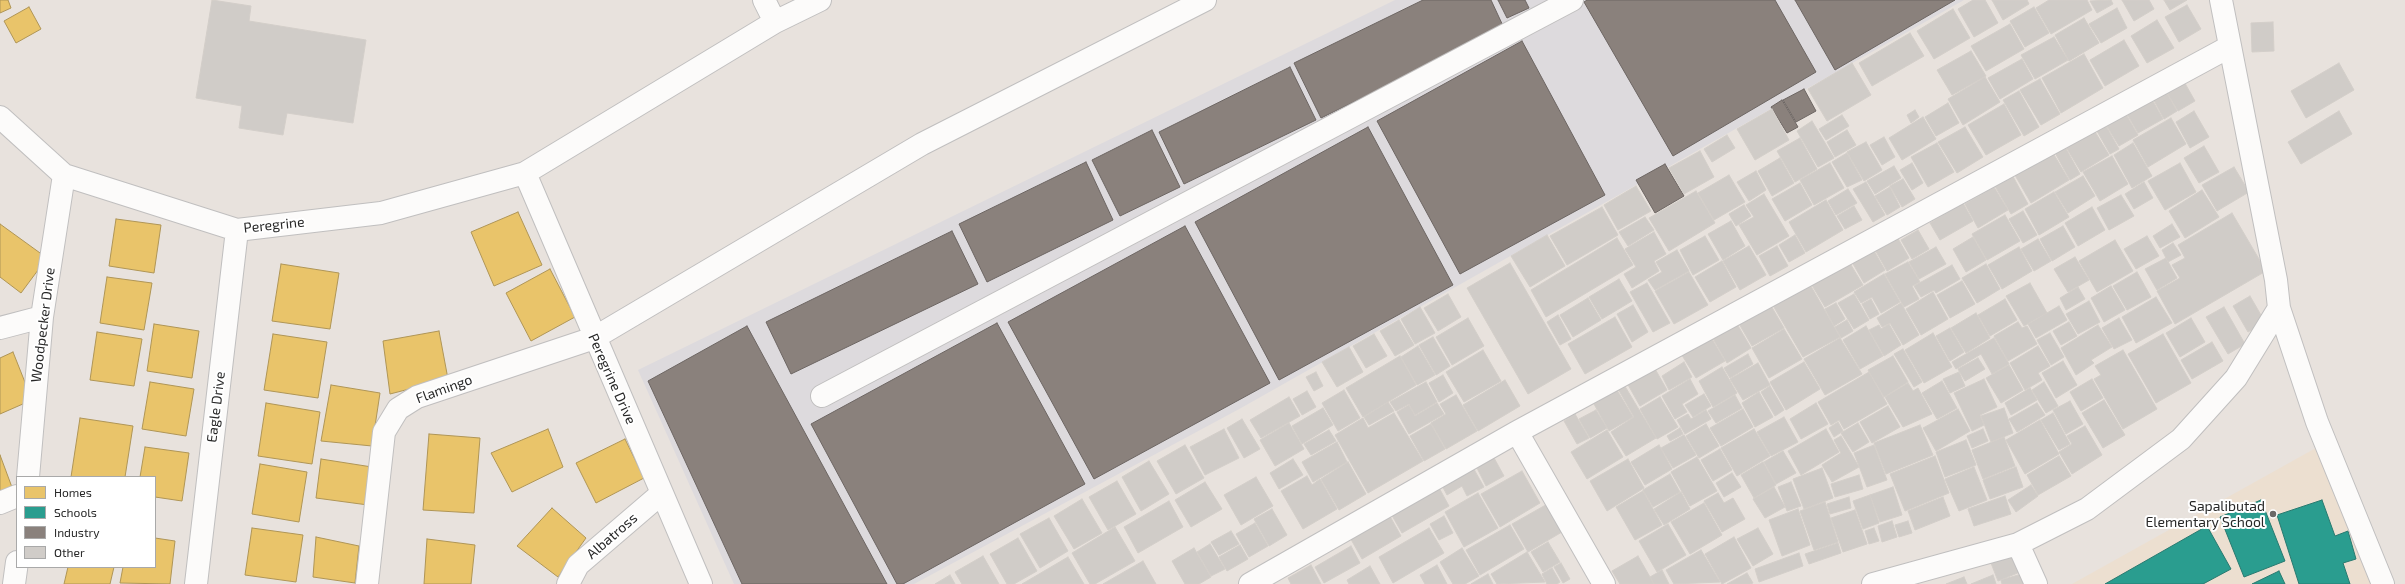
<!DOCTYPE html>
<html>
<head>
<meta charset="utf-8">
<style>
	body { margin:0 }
	#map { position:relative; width:2405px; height:584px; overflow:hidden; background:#e8e2dd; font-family:"Exo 2",sans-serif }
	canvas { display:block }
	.legend { position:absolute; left:16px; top:476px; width:140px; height:92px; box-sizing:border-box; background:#fff; border:1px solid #a9a9a9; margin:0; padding:5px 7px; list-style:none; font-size:12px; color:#282828 }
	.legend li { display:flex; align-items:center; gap:8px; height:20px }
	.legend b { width:20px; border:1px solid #a9a9a9 }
</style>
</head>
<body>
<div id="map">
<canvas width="2405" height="584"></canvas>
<ul class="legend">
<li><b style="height:11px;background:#e9c46a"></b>Homes</li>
<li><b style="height:11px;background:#2a9d8f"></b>Schools</li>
<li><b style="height:11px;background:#8a817c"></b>Industry</li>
<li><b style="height:11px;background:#d0ccc8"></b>Other</li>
</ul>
</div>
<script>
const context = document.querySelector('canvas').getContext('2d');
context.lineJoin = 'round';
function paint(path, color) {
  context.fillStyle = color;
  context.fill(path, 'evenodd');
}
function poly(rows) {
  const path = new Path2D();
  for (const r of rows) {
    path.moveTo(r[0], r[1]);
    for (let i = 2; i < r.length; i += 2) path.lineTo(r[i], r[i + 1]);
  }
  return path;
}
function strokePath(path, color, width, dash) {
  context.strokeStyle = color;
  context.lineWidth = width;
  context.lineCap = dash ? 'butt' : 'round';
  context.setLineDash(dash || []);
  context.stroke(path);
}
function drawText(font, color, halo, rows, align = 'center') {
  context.font = font + ' "Exo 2",sans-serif';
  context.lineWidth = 4;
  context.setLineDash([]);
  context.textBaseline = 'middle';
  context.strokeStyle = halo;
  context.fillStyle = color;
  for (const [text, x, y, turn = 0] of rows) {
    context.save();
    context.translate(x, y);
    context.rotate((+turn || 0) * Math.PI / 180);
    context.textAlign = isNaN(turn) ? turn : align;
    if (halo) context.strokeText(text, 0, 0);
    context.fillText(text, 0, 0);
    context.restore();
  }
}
paint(poly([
	[1395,0,1964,0,1241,408,914,584,734,584,638,370]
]), '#dddadd');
paint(poly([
	[2323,444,2372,584,2072,584]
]), '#ecdfd0');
const homes = poly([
	[0,0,8,0,11,8,0,13,0,0],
	[29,7,41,29,16,43,4,21,29,7],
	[518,212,542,265,494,286,471,232,518,212],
	[116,219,161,225,154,273,109,266,116,219],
	[0,224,47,258,21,293,0,277,0,224],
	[281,264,339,273,330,329,272,321,281,264],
	[550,269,575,317,531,341,506,293,550,269],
	[107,277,152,283,144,330,100,323,107,277],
	[154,324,199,331,192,378,147,371,154,324],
	[439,331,448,379,390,394,383,341,439,331],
	[97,332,142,339,134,386,90,380,97,332],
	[273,334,327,342,318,398,264,390,273,334],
	[13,352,32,400,0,414,0,358,13,352],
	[150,382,194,389,186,436,142,429,150,382],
	[331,385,380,393,372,446,321,441,331,385],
	[266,403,320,412,312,464,258,456,266,403],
	[80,418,133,426,125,477,71,477,80,418],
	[548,429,563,467,512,492,491,453,548,429],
	[429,434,480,438,474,513,423,510,429,434],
	[625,439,644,478,596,503,576,463,625,439],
	[145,447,189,453,182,501,155,497,155,477,140,477,145,447],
	[0,455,13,490,0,495,0,455],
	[321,459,372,467,368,505,316,498,321,459],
	[260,464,307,472,299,522,252,514,260,464],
	[552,508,586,538,558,577,517,546,552,508],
	[252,528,303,535,296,582,245,575,252,528],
	[316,537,359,546,355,583,313,577,316,537],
	[155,538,175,541,170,584,120,583,123,567,155,567,155,538],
	[427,539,475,545,471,584,424,584,427,539],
	[68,567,114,567,110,584,64,584,68,567]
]);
paint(homes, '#e9c46a');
strokePath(homes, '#af9556', 1);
const schools = poly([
	[2261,500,2285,561,2244,577,2220,517,2261,500],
	[2322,500,2335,536,2348,531,2356,559,2343,563,2350,584,2299,584,2277,515,2322,500],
	[2207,526,2231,569,2203,584,2105,584,2207,526],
	[2279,571,2285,584,2252,584,2279,571]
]);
paint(schools, '#2a9d8f');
strokePath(schools, '#297a70', 1);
const industry = poly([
	[1423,0,1491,0,1504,28,1321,118,1294,63,1423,0],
	[1498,0,1525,0,1529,8,1507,18,1498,0],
	[1587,0,1775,0,1816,72,1673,156,1584,2,1587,0],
	[1795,0,1955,0,1835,70,1795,0],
	[1522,41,1605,195,1460,274,1377,121,1522,41],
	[1290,67,1316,120,1184,184,1159,132,1290,67],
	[1804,89,1816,111,1796,122,1783,100,1804,89],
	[1782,100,1798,127,1787,133,1771,107,1782,100],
	[1368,127,1453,285,1279,380,1195,222,1368,127],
	[1152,130,1180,187,1120,216,1092,160,1152,130],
	[1086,162,1113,220,987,282,959,224,1086,162],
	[1665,164,1684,196,1655,213,1636,180,1665,164],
	[1185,226,1270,383,1094,479,1008,322,1185,226],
	[952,231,978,284,791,374,766,322,952,231],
	[997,323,1085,484,903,584,897,584,811,424,997,323],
	[747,326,887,584,742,584,648,381,747,326]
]);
paint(industry, '#8a817c');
strokePath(industry, '#6d6663', 1);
const building = poly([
	[212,0,251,6,249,21,366,40,353,123,287,113,283,135,239,128,242,106,196,98,212,0],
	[1973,0,1985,0,1998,23,1974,37,1958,9,1973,0],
	[1992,0,2027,0,2029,4,2003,20,1992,0],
	[2049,0,2087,0,2092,10,2051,34,2036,8,2049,0],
	[2111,0,2113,4,2097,13,2090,1,2111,0],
	[2122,0,2149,0,2154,9,2134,21,2122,0],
	[2164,0,2187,0,2170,10,2164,0],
	[2187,5,2201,29,2179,42,2165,17,2187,5],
	[2034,7,2049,33,2025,47,2010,21,2034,7],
	[2117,8,2127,28,2101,43,2089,24,2117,8],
	[1953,9,1970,38,1934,59,1917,31,1953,9],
	[2084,18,2099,43,2069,61,2055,35,2084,18],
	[2157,20,2174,48,2147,63,2131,36,2157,20],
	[2273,22,2274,51,2252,52,2251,23,2273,22],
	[2010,24,2024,49,1986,71,1971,46,2010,24],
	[1910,33,1924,56,1872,86,1859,63,1910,33],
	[2054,37,2068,60,2035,79,2021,55,2054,37],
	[2124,40,2139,66,2105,86,2090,60,2124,40],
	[1971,51,1986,76,1952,95,1937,70,1971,51],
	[2084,54,2103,88,2061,113,2042,78,2084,54],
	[2022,59,2033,79,2000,99,1988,78,2022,59],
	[1852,63,1871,95,1827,121,1808,89,1852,63],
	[2339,63,2354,90,2306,118,2291,91,2339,63],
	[1985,77,2000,102,1963,125,1948,99,1985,77],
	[2182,78,2195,101,2178,111,2164,88,2182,78],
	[2040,79,2060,114,2041,125,2020,90,2040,79],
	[2164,88,2177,111,2164,119,2151,95,2164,88],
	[2019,91,2039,127,2024,136,2003,100,2019,91],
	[2149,94,2163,119,2138,133,2124,109,2149,94],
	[1948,103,1959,123,1936,136,1925,117,1948,103],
	[2004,104,2021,135,1986,155,1968,125,2004,104],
	[1772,109,1789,140,1755,160,1737,129,1772,109],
	[2123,109,2138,135,2119,146,2103,120,2123,109],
	[1915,110,1919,117,1911,123,1907,115,1915,110],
	[2194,111,2209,137,2190,148,2176,122,2194,111],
	[2339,111,2352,134,2301,164,2288,142,2339,111],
	[1842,115,1849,126,1826,140,1819,129,1842,115],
	[1923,117,1936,139,1902,160,1889,138,1923,117],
	[2171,118,2186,144,2148,167,2133,140,2171,118],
	[2102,119,2119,149,2110,154,2093,124,2102,119],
	[1812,121,1834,158,1818,167,1797,131,1812,121],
	[2091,125,2109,155,2081,172,2063,142,2091,125],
	[1965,127,1983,157,1957,173,1938,142,1965,127],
	[1847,130,1856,145,1835,157,1827,142,1847,130],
	[1727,135,1735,148,1712,162,1704,149,1727,135],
	[1884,137,1895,157,1882,165,1870,145,1884,137],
	[1800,138,1817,169,1795,182,1777,151,1800,138],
	[1866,142,1882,170,1864,181,1847,152,1866,142],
	[1937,143,1954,172,1928,187,1911,157,1937,143],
	[2133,143,2152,176,2132,188,2114,155,2133,143],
	[2064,145,2080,174,2070,180,2054,151,2064,145],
	[2204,146,2219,172,2199,183,2184,158,2204,146],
	[2050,148,2069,180,2031,203,2012,170,2050,148],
	[1700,151,1714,177,1684,194,1669,168,1700,151],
	[1847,153,1862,180,1847,187,1832,162,1847,153],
	[2112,156,2128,184,2100,201,2083,172,2112,156],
	[1780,158,1794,183,1772,196,1758,171,1780,158],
	[1830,163,1844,188,1814,205,1800,180,1830,163],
	[1912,163,1923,183,1912,190,1900,170,1912,163],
	[2180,163,2196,192,2165,210,2148,181,2180,163],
	[1894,166,1901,178,1875,194,1867,181,1894,166],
	[2234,167,2249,192,2217,211,2202,185,2234,167],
	[1756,171,1766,190,1749,201,1737,182,1756,171],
	[2010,171,2028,204,2011,214,1992,181,2010,171],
	[1729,175,1745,202,1714,220,1698,193,1729,175],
	[2083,176,2095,196,2068,213,2055,192,2083,176],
	[1903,179,1915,199,1902,207,1890,186,1903,179],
	[1866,182,1885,215,1873,222,1853,189,1866,182],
	[2144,182,2153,198,2134,209,2125,194,2144,182],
	[1800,183,1812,205,1785,221,1772,199,1800,183],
	[1636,186,1651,211,1618,230,1604,205,1636,186],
	[1890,187,1900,207,1887,215,1875,196,1890,187],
	[1994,187,2008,210,1978,228,1965,204,1994,187],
	[1848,189,1857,203,1836,215,1828,201,1848,189],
	[2202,190,2219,217,2185,238,2169,211,2202,190],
	[1696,191,1715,223,1669,251,1649,218,1696,191],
	[2054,192,2069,217,2039,235,2025,209,2054,192],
	[1764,194,1789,236,1757,255,1739,225,1754,217,1746,205,1764,194],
	[2121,195,2134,216,2109,230,2097,208,2121,195],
	[1826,200,1843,230,1806,252,1789,222,1826,200],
	[1963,203,1973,221,1940,240,1930,223,1963,203],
	[1744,205,1751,216,1736,226,1729,214,1744,205],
	[1854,206,1862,220,1845,229,1837,216,1854,206],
	[1602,207,1618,235,1567,265,1550,236,1602,207],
	[2092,207,2105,230,2078,246,2065,223,2092,207],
	[2023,211,2037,235,2023,243,2009,219,2023,211],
	[2232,213,2266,271,2175,324,2157,291,2180,278,2172,265,2185,258,2178,245,2232,213],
	[2005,215,2020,241,1987,260,1972,234,2005,215],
	[1645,217,1654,230,1628,246,1619,232,1645,217],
	[1731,221,1745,246,1723,260,1708,234,1731,221],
	[2172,224,2180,237,2160,248,2153,236,2172,224],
	[2063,226,2075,247,2052,261,2040,239,2063,226],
	[1918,230,1929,249,1912,259,1901,240,1918,230],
	[1654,232,1666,254,1654,261,1659,271,1632,288,1624,274,1636,267,1625,249,1654,232],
	[1547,235,1565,266,1530,287,1511,256,1547,235],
	[1795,235,1805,253,1789,262,1779,245,1795,235],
	[1896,235,1909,258,1887,271,1874,248,1896,235],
	[1705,236,1719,260,1693,275,1680,250,1705,236],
	[2147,236,2159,256,2136,269,2124,249,2147,236],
	[1973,237,1986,260,1966,272,1953,249,1973,237],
	[1617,238,1633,265,1546,317,1531,290,1617,238],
	[2038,239,2051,261,2034,271,2021,249,2038,239],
	[2115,240,2133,271,2097,292,2079,261,2115,240],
	[2173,243,2181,255,2168,262,2162,250,2173,243],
	[1749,246,1766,275,1740,290,1723,261,1749,246],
	[1777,246,1788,266,1770,276,1759,256,1777,246],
	[1936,247,1946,264,1919,279,1909,262,1936,247],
	[2019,247,2032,271,2002,289,1988,265,2019,247],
	[1873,249,1885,270,1864,283,1852,262,1873,249],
	[1677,250,1689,271,1655,290,1648,280,1662,272,1656,262,1677,250],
	[2075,257,2089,280,2068,292,2054,269,2075,257],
	[2166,258,2177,278,2157,290,2145,269,2166,258],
	[1848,260,1863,285,1825,307,1810,282,1848,260],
	[1722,261,1736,287,1710,302,1695,277,1722,261],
	[1908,262,1920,282,1912,286,1919,299,1904,307,1885,274,1908,262],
	[1510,263,1571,369,1528,394,1467,288,1510,263],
	[1986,264,2000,289,1977,303,1962,278,1986,264],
	[1952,265,1960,279,1936,293,1934,290,1921,297,1914,286,1952,265],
	[1689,272,1708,305,1674,324,1655,291,1689,272],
	[2137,272,2151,297,2127,310,2113,286,2137,272],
	[1884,274,1900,302,1881,313,1872,297,1861,303,1854,292,1884,274],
	[1619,279,1632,301,1602,319,1589,297,1619,279],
	[1808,281,1840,337,1803,357,1771,302,1808,281],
	[1962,281,1975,304,1950,318,1937,295,1962,281],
	[1647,283,1670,323,1653,332,1630,292,1647,283],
	[2030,283,2047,313,2024,326,2006,296,2030,283],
	[2111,286,2125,310,2104,322,2091,298,2111,286],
	[2078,287,2085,299,2066,310,2060,298,2078,287],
	[1933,292,1948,319,1921,335,1906,309,1933,292],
	[1448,294,1461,317,1438,331,1424,308,1448,294],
	[1854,294,1869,320,1854,329,1838,303,1854,294],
	[2250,296,2265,322,2248,332,2233,306,2250,296],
	[2156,297,2172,323,2136,343,2122,317,2156,297],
	[1588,298,1601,320,1573,337,1560,315,1588,298],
	[1871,299,1879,314,1870,319,1862,304,1871,299],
	[2005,299,2017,320,1990,336,1978,315,2005,299],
	[2089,301,2100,322,2078,334,2066,314,2089,301],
	[1836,303,1845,319,1834,326,1825,309,1836,303],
	[1901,303,1919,335,1903,345,1890,323,1882,327,1877,318,1901,303],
	[1770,304,1784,328,1752,346,1738,322,1770,304],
	[1633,305,1648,332,1632,342,1617,314,1633,305],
	[2059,306,2067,320,2036,338,2028,324,2059,306],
	[1420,307,1435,333,1415,344,1401,319,1420,307],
	[2224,307,2245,344,2228,354,2206,317,2224,307],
	[1976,313,1990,338,1966,353,1951,328,1976,313],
	[1558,315,1571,339,1560,345,1547,322,1558,315],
	[1615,317,1632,347,1585,374,1568,344,1615,317],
	[1468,318,1484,346,1452,365,1436,337,1468,318],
	[2119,318,2132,340,2114,349,2102,328,2119,318],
	[2191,318,2205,342,2180,357,2166,333,2191,318],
	[1399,320,1414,345,1395,356,1380,331,1399,320],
	[1847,320,1853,331,1841,338,1835,327,1847,320],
	[2018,322,2022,328,2027,326,2037,344,2008,361,1994,336,2018,322],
	[2069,322,2077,336,2061,345,2053,331,2069,322],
	[1737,324,1751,348,1727,363,1712,337,1737,324],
	[1889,324,1901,345,1884,356,1869,330,1879,325,1881,329,1889,324],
	[2098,325,2112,347,2091,360,2094,363,2076,375,2061,348,2098,325],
	[1866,326,1883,356,1860,369,1843,340,1866,326],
	[1950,328,1964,352,1950,361,1936,336,1950,328],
	[1784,329,1802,359,1769,378,1752,348,1784,329],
	[1933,333,1952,367,1924,383,1905,350,1933,333],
	[2050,333,2064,357,2051,365,2037,340,2050,333],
	[1374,334,1387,356,1366,368,1353,346,1374,334],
	[1709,334,1725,361,1696,378,1680,352,1709,334],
	[2163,334,2191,383,2156,403,2128,354,2163,334],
	[1433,337,1450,366,1436,375,1419,345,1433,337],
	[1840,338,1862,374,1825,395,1804,359,1840,338],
	[1994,338,2009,364,1992,374,1981,354,1956,369,1952,362,1994,338],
	[2212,342,2223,361,2192,379,2181,360,2212,342],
	[1418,346,1435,375,1417,385,1401,357,1418,346],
	[2038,346,2050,366,2038,373,2042,380,2025,390,2010,363,2038,346],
	[1349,347,1363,372,1337,387,1322,362,1349,347],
	[1903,349,1922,382,1914,387,1894,354,1903,349],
	[1483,350,1501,381,1464,402,1446,372,1483,350],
	[2123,350,2157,409,2123,429,2094,379,2101,375,2095,366,2123,350],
	[1748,354,1753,364,1730,378,1724,368,1748,354],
	[1400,356,1416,385,1363,417,1346,388,1400,356],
	[1893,356,1908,382,1884,397,1868,370,1893,356],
	[1978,358,1985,369,1965,381,1958,369,1978,358],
	[2063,361,2077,385,2056,398,2042,373,2063,361],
	[1684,362,1692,377,1669,390,1662,376,1684,362],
	[1804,362,1820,389,1786,410,1770,382,1804,362],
	[1758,363,1770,385,1743,400,1730,379,1758,363],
	[2009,365,2023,390,2001,403,1986,378,2009,365],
	[1654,367,1667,390,1640,406,1627,383,1654,367],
	[1722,367,1737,393,1713,407,1699,381,1722,367],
	[1316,372,1323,386,1314,391,1306,377,1316,372],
	[1869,372,1887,404,1844,429,1839,420,1831,425,1818,402,1869,372],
	[1959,372,1965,386,1950,393,1943,379,1959,372],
	[1443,375,1453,393,1439,402,1429,383,1443,375],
	[1690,379,1698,394,1682,404,1687,412,1675,419,1662,396,1690,379],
	[1984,379,1997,407,1980,415,1984,425,1972,431,1954,393,1984,379],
	[2092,379,2103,398,2081,411,2070,392,2092,379],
	[1505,380,1520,406,1478,431,1463,405,1505,380],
	[1942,381,1957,408,1937,419,1922,393,1942,381],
	[1426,382,1437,402,1415,415,1409,404,1396,411,1390,402,1426,382],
	[2044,382,2058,406,2046,413,2032,390,2044,382],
	[1623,383,1656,438,1626,456,1611,432,1634,417,1617,387,1623,383],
	[1908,383,1913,391,1918,388,1932,414,1903,427,1885,397,1908,383],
	[1770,386,1784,410,1775,416,1761,392,1770,386],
	[2030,388,2037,400,2011,415,2005,403,2030,388],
	[1344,390,1360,418,1338,431,1322,403,1344,390],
	[1617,390,1633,417,1609,431,1594,404,1617,390],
	[1307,391,1316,407,1302,415,1293,399,1307,391],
	[1759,392,1773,417,1755,427,1742,403,1759,392],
	[1704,394,1711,406,1693,417,1685,405,1704,394],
	[1456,395,1477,431,1446,449,1431,423,1446,414,1440,404,1456,395],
	[1735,395,1742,408,1716,423,1708,411,1735,395],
	[1289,397,1300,416,1261,438,1250,420,1289,397],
	[1660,397,1678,427,1657,439,1640,409,1660,397],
	[2104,400,2125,435,2103,448,2082,413,2104,400],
	[2070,401,2083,424,2066,434,2053,410,2070,401],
	[1388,402,1394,411,1369,425,1364,417,1388,402],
	[1437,403,1444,414,1409,434,1397,412,1409,405,1415,416,1437,403],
	[1816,403,1828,424,1801,439,1790,419,1816,403],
	[2037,403,2045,415,2017,432,2009,419,2037,403],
	[1888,406,1900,427,1872,443,1860,422,1888,406],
	[1323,408,1333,425,1302,444,1292,426,1323,408],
	[2004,408,2013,433,1991,442,1981,416,2004,408],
	[1743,409,1753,427,1721,446,1710,428,1743,409],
	[1958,409,1970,431,1936,451,1923,428,1958,409],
	[1596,410,1607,428,1590,438,1579,419,1596,410],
	[1706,410,1711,419,1685,434,1677,420,1688,414,1691,419,1706,410],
	[1394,413,1423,461,1368,493,1335,435,1363,418,1368,428,1394,413],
	[2053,413,2070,444,2059,450,2041,420,2053,413],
	[1575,414,1589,438,1577,444,1564,421,1575,414],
	[1784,417,1798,442,1771,456,1757,432,1784,417],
	[1242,419,1260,449,1244,458,1227,428,1242,419],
	[2040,420,2059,454,2025,474,2006,440,2040,420],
	[1838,422,1843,431,1834,437,1829,428,1838,422],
	[1289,423,1304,449,1275,466,1260,440,1289,423],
	[1858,423,1869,442,1853,452,1841,433,1858,423],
	[1431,424,1445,449,1424,461,1410,436,1431,424],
	[1706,424,1719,446,1699,458,1686,436,1706,424],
	[1920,425,1933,455,1886,474,1874,443,1920,425],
	[2085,426,2102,455,2072,474,2059,452,2072,444,2067,436,2085,426],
	[1680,428,1683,434,1670,441,1667,436,1680,428],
	[1224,429,1239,458,1205,475,1190,447,1224,429],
	[1754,429,1770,456,1737,476,1721,448,1754,429],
	[1826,429,1839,452,1801,475,1788,451,1826,429],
	[1983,429,1988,441,1972,448,1967,436,1983,429],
	[1329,430,1336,441,1311,455,1304,444,1329,430],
	[1607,430,1623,457,1587,479,1571,452,1607,430],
	[1684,435,1696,455,1673,468,1661,448,1684,435],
	[1841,436,1859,467,1832,482,1822,465,1841,453,1834,440,1841,436],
	[2004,437,2015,466,1983,479,1972,450,2004,437],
	[1966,440,1976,465,1945,477,1936,452,1966,440],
	[1337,442,1347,462,1313,482,1302,462,1337,442],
	[1185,445,1204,478,1176,494,1157,461,1185,445],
	[1659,445,1672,469,1645,485,1631,462,1659,445],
	[1874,445,1887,480,1867,487,1854,453,1874,445],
	[1720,449,1732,470,1713,481,1701,460,1720,449],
	[1783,451,1796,473,1776,484,1764,462,1783,451],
	[1493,456,1504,476,1486,486,1476,466,1493,456],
	[1935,456,1949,493,1905,511,1890,474,1935,456],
	[2059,456,2071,476,2038,495,2027,475,2059,456],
	[1697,457,1717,491,1690,506,1671,472,1697,457],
	[1293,459,1303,475,1279,489,1270,473,1293,459],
	[1628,459,1644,488,1607,511,1590,481,1628,459],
	[1149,461,1169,494,1141,511,1122,477,1149,461],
	[1348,462,1366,494,1339,510,1321,479,1348,462],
	[1763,462,1776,485,1754,498,1741,475,1763,462],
	[1471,464,1484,487,1467,496,1462,486,1447,495,1440,482,1471,464],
	[1974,467,1987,500,1959,511,1945,479,1974,467],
	[2016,467,2023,487,1990,499,1983,480,2016,467],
	[1822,468,1833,498,1804,509,1793,479,1822,468],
	[1522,471,1540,503,1500,527,1481,494,1522,471],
	[1732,473,1741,487,1724,497,1716,483,1732,473],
	[1670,474,1680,492,1653,507,1643,490,1670,474],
	[1859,475,1863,489,1835,497,1831,484,1859,475],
	[1307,476,1312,485,1320,479,1337,509,1303,529,1281,491,1307,476],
	[1256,477,1273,506,1241,525,1224,495,1256,477],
	[1117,481,1136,514,1108,530,1089,497,1117,481],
	[1205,482,1222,509,1191,527,1175,500,1205,482],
	[1791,482,1801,506,1787,511,1778,487,1791,482],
	[1437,484,1449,506,1402,533,1390,512,1437,484],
	[2031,485,2038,496,2016,512,2008,500,2031,485],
	[1774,487,1785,507,1765,518,1753,499,1774,487],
	[1893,487,1902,515,1880,522,1870,495,1893,487],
	[1643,491,1662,525,1635,540,1616,507,1643,491],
	[1681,492,1690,509,1664,525,1654,509,1681,492],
	[1478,493,1498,528,1464,547,1445,512,1478,493],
	[1718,493,1724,503,1733,498,1745,519,1722,532,1704,501,1718,493],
	[1870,495,1879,523,1863,529,1853,501,1870,495],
	[2005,496,2011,514,1974,526,1968,509,2005,496],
	[1849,497,1851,508,1830,514,1827,504,1849,497],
	[1943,497,1950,516,1915,530,1908,511,1943,497],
	[1082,499,1102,533,1074,549,1054,516,1082,499],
	[1169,501,1183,527,1138,553,1124,527,1169,501],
	[1551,502,1567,529,1528,552,1512,524,1551,502],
	[1825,502,1838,542,1814,550,1800,511,1825,502],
	[1704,503,1722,535,1690,554,1671,522,1704,503],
	[1272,509,1287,535,1269,546,1254,519,1272,509],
	[1798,509,1810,545,1782,556,1769,520,1798,509],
	[1855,510,1867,544,1843,552,1831,518,1855,510],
	[1387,511,1401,536,1362,559,1348,534,1387,511],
	[1444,516,1453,533,1439,540,1430,524,1444,516],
	[1049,518,1068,551,1040,568,1020,534,1049,518],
	[1892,521,1897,537,1882,542,1878,526,1892,521],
	[1908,521,1912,533,1899,537,1895,525,1908,521],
	[1255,523,1268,546,1249,557,1236,534,1255,523],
	[1668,524,1686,555,1657,572,1639,541,1668,524],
	[1510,525,1524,549,1480,575,1466,550,1510,525],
	[1115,527,1135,561,1095,584,1090,584,1072,553,1115,527],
	[1429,528,1444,553,1393,583,1379,557,1429,528],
	[1758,528,1773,554,1753,566,1737,539,1758,528],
	[1874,528,1879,541,1869,544,1865,531,1874,528],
	[1231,531,1239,544,1219,555,1211,542,1231,531],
	[1734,537,1751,568,1722,584,1705,554,1734,537],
	[1018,538,1037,571,1014,584,1007,584,990,554,1018,538],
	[1548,542,1560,562,1543,572,1531,552,1548,542],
	[1838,543,1841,553,1809,564,1805,554,1838,543],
	[1210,544,1225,569,1211,576,1197,552,1210,544],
	[1240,545,1248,559,1227,571,1219,557,1240,545],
	[1351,546,1360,563,1324,583,1315,567,1351,546],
	[1194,548,1211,577,1199,584,1185,584,1172,561,1194,548],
	[1462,548,1479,576,1465,584,1453,584,1440,562,1462,548],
	[2011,548,2020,572,1998,581,1989,558,2011,548],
	[1701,550,1720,582,1674,584,1666,570,1701,550],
	[1527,552,1545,582,1497,584,1491,574,1527,552],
	[1799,553,1803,566,1759,582,1755,569,1799,553],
	[983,556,999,584,962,584,955,572,983,556],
	[1638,556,1654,584,1620,584,1612,571,1638,556],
	[1068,557,1084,584,1022,584,1068,557],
	[1143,561,1156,584,1103,584,1143,561],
	[1561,563,1570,579,1563,583,1554,567,1561,563],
	[1311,565,1321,584,1291,584,1288,578,1311,565],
	[1437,565,1447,584,1425,584,1420,575,1437,565],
	[1370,566,1380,584,1349,584,1347,580,1370,566],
	[1552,568,1560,582,1557,584,1547,584,1542,574,1552,568],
	[1662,570,1669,584,1654,584,1650,577,1662,570],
	[1747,573,1753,583,1750,584,1727,584,1747,573],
	[2025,573,2028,584,2002,584,2001,580,2025,573],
	[1488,574,1493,584,1471,584,1476,581,1488,574],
	[950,575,955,584,935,584,950,575],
	[1993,575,1996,584,1971,584,1993,575],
	[1964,577,1967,584,1946,584,1964,577]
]);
paint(building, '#d0ccc8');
strokePath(building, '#d3cec9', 1);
const minor = poly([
	[764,0,775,22],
	[2221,0,2276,280,2279,308,2317,422,2383,584],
	[0,117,64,175,237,230,381,213,525,173,775,22,820,0],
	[525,173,701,584],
	[0,328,42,317],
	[822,396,1572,0],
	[1517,432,1604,584],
	[28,477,42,317,64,175],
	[0,503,17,496],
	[2018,544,2036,584],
	[14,584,17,562],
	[196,584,237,230],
	[367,584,384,432,398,409,417,397,594,338,922,144,1205,0],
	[568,584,578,565,662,493],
	[1250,584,1517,432,2229,47],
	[1873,584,2018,544,2087,509,2181,439,2236,378,2279,308]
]);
strokePath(minor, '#c0bfbf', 24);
strokePath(minor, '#fcfbfa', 22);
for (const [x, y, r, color] of [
	[2273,514,4,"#6b6967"]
]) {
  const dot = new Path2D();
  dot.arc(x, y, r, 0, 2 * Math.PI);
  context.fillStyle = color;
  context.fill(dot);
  strokePath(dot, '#fff', 1.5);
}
drawText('14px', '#282828', '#fff', [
	["Peregrine",274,225,-6],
	["Woodpecker Drive",43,325,-83],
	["Peregrine Drive",612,379,66],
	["Flamingo",444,389,-20],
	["Eagle Drive",216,407,-83],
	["Albatross",612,536,-41]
]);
drawText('14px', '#282828', '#fff', [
	["Sapalibutad",2265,506],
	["Elementary School",2265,522]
], 'right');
</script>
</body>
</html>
